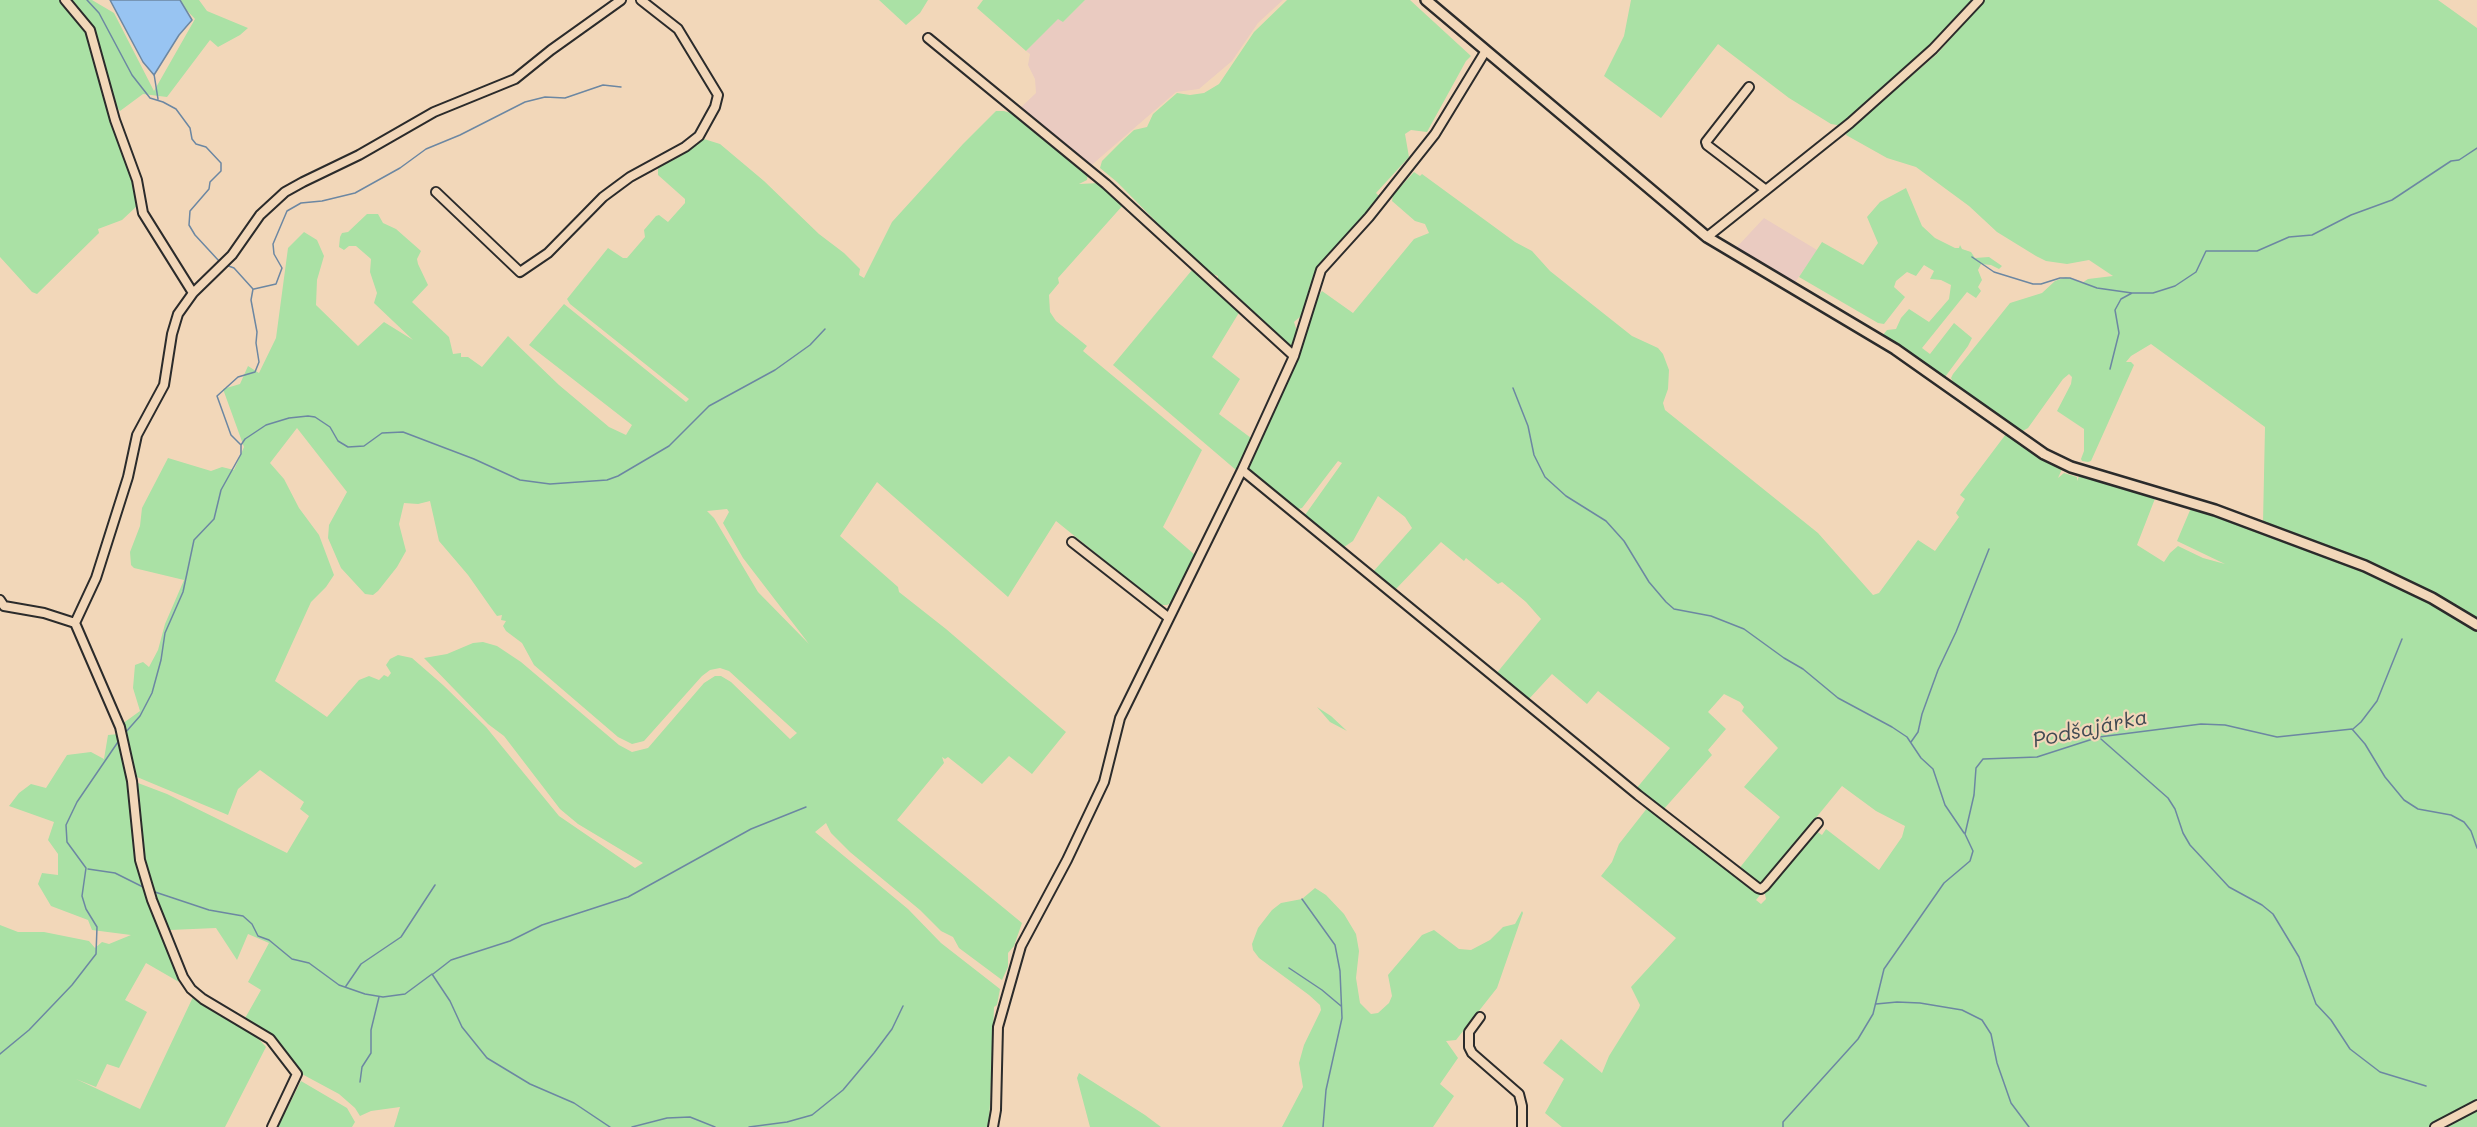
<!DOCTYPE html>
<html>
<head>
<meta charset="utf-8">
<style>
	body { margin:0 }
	canvas { display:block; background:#f2d7b9 }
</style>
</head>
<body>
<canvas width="2477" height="1127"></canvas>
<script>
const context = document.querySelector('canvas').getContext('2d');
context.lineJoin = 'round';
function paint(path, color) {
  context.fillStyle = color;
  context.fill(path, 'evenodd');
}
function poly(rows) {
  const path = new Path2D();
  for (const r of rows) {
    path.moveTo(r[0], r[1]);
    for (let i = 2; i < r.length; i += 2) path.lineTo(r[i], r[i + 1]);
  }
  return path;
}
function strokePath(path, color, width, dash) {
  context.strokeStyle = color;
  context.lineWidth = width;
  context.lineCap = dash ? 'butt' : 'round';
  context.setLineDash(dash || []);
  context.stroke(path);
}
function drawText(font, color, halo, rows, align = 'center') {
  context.font = font + ' Mali,sans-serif';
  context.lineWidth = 4.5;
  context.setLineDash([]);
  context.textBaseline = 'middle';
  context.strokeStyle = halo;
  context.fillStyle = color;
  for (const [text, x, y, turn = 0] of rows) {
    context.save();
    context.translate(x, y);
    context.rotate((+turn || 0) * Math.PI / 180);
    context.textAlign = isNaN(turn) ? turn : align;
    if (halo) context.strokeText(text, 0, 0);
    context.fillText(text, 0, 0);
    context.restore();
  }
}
paint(poly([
	[1085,0,1283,0,1258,23,1232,61,1199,89,1176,92,1087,169,1016,112,1036,93,1035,79,1028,65,1030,54,1026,51,1058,18,1063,22],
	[1764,218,1817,250,1794,284,1735,249]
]), '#eacbc1');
paint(poly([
	[0,0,92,0,114,13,154,91,195,19,177,0,199,0,207,11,248,28,240,35,218,47,210,40,167,97,143,94,120,111,110,98,93,30,84,29,132,178,137,206,122,220,98,229,99,233,37,294,32,292,0,257],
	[879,0,928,0,920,13,906,25],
	[983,0,1085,0,1063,22,1058,19,1026,51,977,8],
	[1287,0,1410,0,1471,56,1466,61,1427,132,1411,130,1405,134,1409,157,1376,193,1380,197,1316,274,1312,286,1310,285,1302,315,1294,322,1297,331,1293,345,1289,346,1218,282,1218,276,1207,272,1195,261,1117,182,1100,168,1102,161,1121,142,1134,130,1147,127,1153,114,1177,93,1190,95,1204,93,1219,84,1254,32],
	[1631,0,1973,0,1935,44,1840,125,1837,125,1831,124,1789,98,1718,44,1661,118,1604,76,1624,36],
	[1985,0,2438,0,2477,28,2477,620,2434,594,2367,562,2263,523,2265,427,2151,344,2131,356,2126,362,2131,362,2134,365,2091,461,2088,462,2082,461,2081,459,2084,451,2084,429,2057,411,2071,384,2072,377,2069,374,2063,379,2028,428,2021,432,1954,384,1951,378,1953,374,2010,303,2042,293,2055,281,2066,277,2082,283,2088,279,2113,276,2089,260,2067,264,2046,261,2036,256,1997,232,1969,206,1916,167,1887,158,1846,135,1847,132,1937,54],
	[996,111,1004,111,1017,115,1088,174,1087,180,1079,184,1099,183,1124,204,1058,278,1059,283,1049,295,1050,312,1056,321,1087,346,1083,351,1202,450,1163,527,1195,555,1171,603,1167,605,1161,605,1156,602,1056,521,1008,597,877,482,840,536,898,587,899,592,946,629,1066,732,1032,774,1009,756,982,784,948,757,945,759,942,757,944,763,897,820,1022,923,1014,946,1008,953,1008,967,1002,980,959,948,953,937,941,931,920,910,850,852,831,833,826,823,815,832,908,909,941,943,1000,989,997,1005,994,1007,989,1127,394,1127,400,1107,371,1111,360,1116,355,1108,339,1094,300,1073,275,1039,244,1020,261,990,248,982,269,943,248,934,237,960,216,928,170,930,162,914,156,919,179,982,146,963,125,1000,147,1012,119,1068,107,1064,96,1087,76,1079,140,1109,193,997,253,1033,266,1047,225,1127,0,1127,0,925,18,932,44,932,89,941,95,948,102,942,109,944,131,935,92,930,88,920,51,906,38,884,42,873,58,875,58,854,48,840,54,822,9,806,19,793,31,784,46,788,67,755,91,752,104,759,108,735,119,734,132,781,145,865,136,786,138,783,167,794,287,853,309,816,300,809,304,802,260,770,238,789,228,815,137,777,134,772,128,740,122,724,140,711,133,688,135,665,143,662,149,667,158,650,165,624,184,580,134,568,131,565,130,552,140,526,142,508,168,458,211,471,222,467,234,470,244,447,223,389,240,384,248,366,259,373,276,338,288,248,304,232,317,240,324,256,317,280,316,305,358,346,384,322,413,340,374,303,377,293,370,272,371,259,356,246,349,246,344,250,339,247,340,237,342,233,348,232,367,214,378,214,383,223,396,229,421,251,417,259,418,264,428,285,412,302,449,337,453,354,461,353,461,357,468,357,482,367,508,336,559,385,609,427,626,435,632,425,529,345,564,304,686,402,689,399,570,304,567,299,608,248,623,258,627,258,645,237,644,230,656,216,659,215,668,222,685,203,685,199,658,175,658,168,684,154,704,139,720,144,764,181,819,234,844,253,860,269,859,275,864,278,892,222,963,144],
	[297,428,347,492,329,525,328,538,341,568,365,594,373,595,378,591,397,567,406,551,399,524,404,503,418,504,430,501,439,541,468,575,494,612,497,616,502,615,501,620,506,621,503,626,506,631,522,643,534,665,618,737,632,744,644,741,702,676,710,670,720,668,729,671,797,733,790,739,731,682,721,676,715,676,704,683,648,748,632,752,619,745,521,662,497,646,483,642,473,643,447,654,424,658,488,724,504,736,560,809,578,824,643,863,635,868,559,816,486,727,443,685,412,658,398,655,390,659,386,665,391,673,388,677,384,675,379,680,369,676,359,680,327,717,275,681,311,602,326,587,334,575,319,535,299,508,284,479,270,463],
	[727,509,729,512,723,523,743,558,809,644,758,592,714,518,707,511],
	[1414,172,1420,176,1422,174,1515,242,1532,251,1550,271,1632,336,1658,348,1663,354,1669,370,1668,389,1663,403,1665,410,1818,533,1873,595,1879,593,1918,540,1935,551,1959,517,1956,513,1965,499,1960,495,2006,434,2062,469,2058,478,2064,473,2077,477,2077,481,2080,474,2156,496,2137,545,2164,562,2170,553,2178,546,2203,558,2225,564,2177,541,2191,508,2363,570,2430,602,2477,630,2477,1127,1562,1127,1545,1113,1564,1079,1543,1063,1561,1039,1602,1073,1609,1056,1639,1008,1640,1005,1631,987,1676,938,1601,876,1612,862,1619,844,1648,807,1761,894,1756,900,1761,904,1766,899,1764,890,1816,831,1822,835,1826,829,1879,870,1902,837,1905,826,1876,811,1842,786,1806,830,1808,832,1766,883,1759,886,1738,870,1780,817,1744,787,1778,748,1742,711,1744,707,1740,702,1724,694,1708,712,1726,729,1708,750,1712,755,1663,810,1636,789,1670,748,1598,691,1587,704,1552,674,1528,700,1496,674,1541,619,1526,602,1502,582,1498,584,1466,558,1464,561,1441,542,1394,591,1372,573,1412,528,1405,517,1378,496,1353,541,1344,547,1314,525,1305,515,1342,463,1338,461,1302,508,1298,509,1248,470,1296,364,1315,301,1322,291,1353,313,1414,239,1429,233,1425,224,1415,221,1392,201,1393,195],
	[1906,188,1922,226,1935,238,1955,248,1959,248,1960,245,1962,249,1971,252,1975,258,1989,257,2002,266,1999,269,1991,265,1981,264,1978,270,1982,280,1978,287,1981,291,1976,298,1967,292,1922,348,1930,354,1954,323,1972,338,1968,346,1945,377,1883,335,1887,330,1896,329,1901,318,1909,309,1929,322,1949,299,1951,285,1941,280,1930,279,1934,271,1924,265,1916,276,1907,272,1896,281,1894,287,1905,297,1884,324,1878,323,1799,277,1822,242,1863,265,1878,243,1867,217,1880,202],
	[1192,270,1240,311,1212,357,1240,379,1219,414,1251,438,1236,470,1113,365],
	[1317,707,1331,716,1347,731,1330,722],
	[1315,888,1326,895,1344,914,1356,934,1359,951,1356,978,1360,1003,1371,1014,1378,1013,1389,1003,1392,996,1388,975,1422,935,1434,930,1459,949,1471,950,1490,940,1503,927,1515,924,1522,911,1523,913,1497,988,1456,1040,1446,1041,1458,1058,1440,1084,1454,1096,1433,1127,1282,1127,1303,1087,1299,1063,1304,1045,1321,1010,1320,1005,1309,995,1259,958,1253,950,1252,944,1258,928,1272,910,1281,903,1302,899],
	[1079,1073,1145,1115,1161,1127,1090,1127,1077,1078],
	[301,1081,347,1108,355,1122,352,1127,278,1127]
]), '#aae1a5');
const water = poly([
	[110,0,180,0,192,20,179,35,154,75,143,62,110,0]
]);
paint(water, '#98c4f2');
strokePath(water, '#6c87a2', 1.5);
strokePath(poly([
	[87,0,99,13,132,75,150,98,163,102,176,109,190,128,192,139,196,144,206,147,221,163,221,171,210,182,209,189,190,211,189,225,195,235,219,261],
	[154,74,158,99],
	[1972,257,1994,272,2033,284,2041,284,2060,278,2070,278,2097,288,2132,293,2153,293,2175,286,2196,272,2206,251,2257,251,2289,237,2312,235,2351,215,2392,200,2451,161,2459,160,2477,148],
	[254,289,276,284,282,268,274,254,273,244,287,211,301,203,322,201,355,193,400,168,426,149,460,135,525,102,545,97,565,98,603,85,621,87],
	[2110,369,2119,333,2115,310,2121,299,2132,293],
	[1513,388,1528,426,1534,455,1545,477,1566,496,1606,521,1624,541,1649,582,1666,602,1674,609,1711,616,1744,629,1784,658,1803,669,1838,698,1892,727,1907,737,1921,758,1933,769,1945,805,1964,833],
	[241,445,245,439,266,425,289,418,308,416,315,417,330,427,338,441,348,447,364,446,382,433,403,432,474,459,520,480,550,484,607,480,618,476,669,446,709,406,775,370,810,345,825,329],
	[2353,729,2361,722,2377,701,2402,639],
	[125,733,140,716,152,693,161,660,165,633,183,592,194,540,214,519,221,490,241,454,241,445,231,435,217,396,238,377,255,372,259,362,256,343,257,332,251,300,253,289,234,268,226,265],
	[2101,739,2168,798,2175,809,2183,833,2190,845,2229,887,2262,905,2273,914,2299,957,2316,1004,2331,1020,2350,1049,2380,1072,2426,1086],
	[1911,742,1918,732,1922,714,1938,670,1956,632,1989,549],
	[88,869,115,873,145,888],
	[152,891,209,910,243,916,252,924,258,936,269,940,292,959,309,963,339,985,365,994,383,997,405,994,432,974,450,1001,462,1027,487,1058,530,1084,574,1103,610,1127],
	[1302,899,1335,945,1340,971,1342,1018,1326,1090,1323,1127],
	[1289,968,1322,990,1341,1006],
	[433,974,451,960,510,941,542,925,628,897,751,829,806,807],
	[346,986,361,964,401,937,435,885],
	[1876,1004,1897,1002,1920,1003,1962,1010,1982,1020,1991,1034,1997,1063,2011,1103,2029,1127],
	[0,1054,29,1030,72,985,96,954,97,927,86,909,82,896,86,868,67,842,66,825,77,802,120,739],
	[360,1082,362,1067,371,1053,371,1030,379,997],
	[632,1127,667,1118,690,1117,715,1127],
	[749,1127,787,1122,812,1115,843,1090,874,1053,892,1029,903,1006],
	[1783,1127,1783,1122,1858,1039,1873,1014,1884,969,1944,883,1970,861,1973,851,1965,834,1974,795,1976,768,1983,759,2037,757,2099,737,2201,724,2225,725,2277,737,2352,729,2365,744,2385,777,2404,800,2418,809,2451,815,2464,822,2471,831,2477,848]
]), '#6c87a2', 1.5);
const minor = poly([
	[65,0,90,30,115,120,137,180,143,213,193,293],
	[928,38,1106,184,1294,356],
	[1749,87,1706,142,1707,145,1766,190],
	[436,192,520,272,548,253,603,197,630,177,685,147,699,136,715,107,718,95,678,29,641,0],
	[1707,237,1850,123,1933,49,1979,0],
	[1242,470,1638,795,1758,888,1761,889,1765,886,1818,823],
	[1072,542,1169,618],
	[0,600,4,606,44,613,75,623,120,727,132,781,140,860,152,900,183,977,191,989,203,999,270,1039,297,1074,272,1127],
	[75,623,96,578,128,477,137,435,164,385,172,334,178,314,193,293,232,255,260,215,285,192,303,182,359,155,434,112,515,79,551,50,621,0],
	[1480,1017,1469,1032,1469,1047,1472,1053,1519,1094,1522,1106,1522,1127],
	[993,1127,996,1110,998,1027,1021,946,1067,860,1104,782,1120,718,1242,470,1294,356,1321,270,1369,217,1435,134,1485,52],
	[2435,1127,2477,1105]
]);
const major = poly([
	[1426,0,1707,237,1895,349,2044,454,2071,467,2215,510,2365,566,2432,598,2477,625]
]);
strokePath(minor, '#2b2b2b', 12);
strokePath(major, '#2b2b2b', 14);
strokePath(minor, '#f2d7b9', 8);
strokePath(major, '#f2d7b9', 9);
drawText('italic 21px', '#414a53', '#f2d7b9', [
	["Podšajárka",2090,729,-12]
]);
</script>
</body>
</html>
